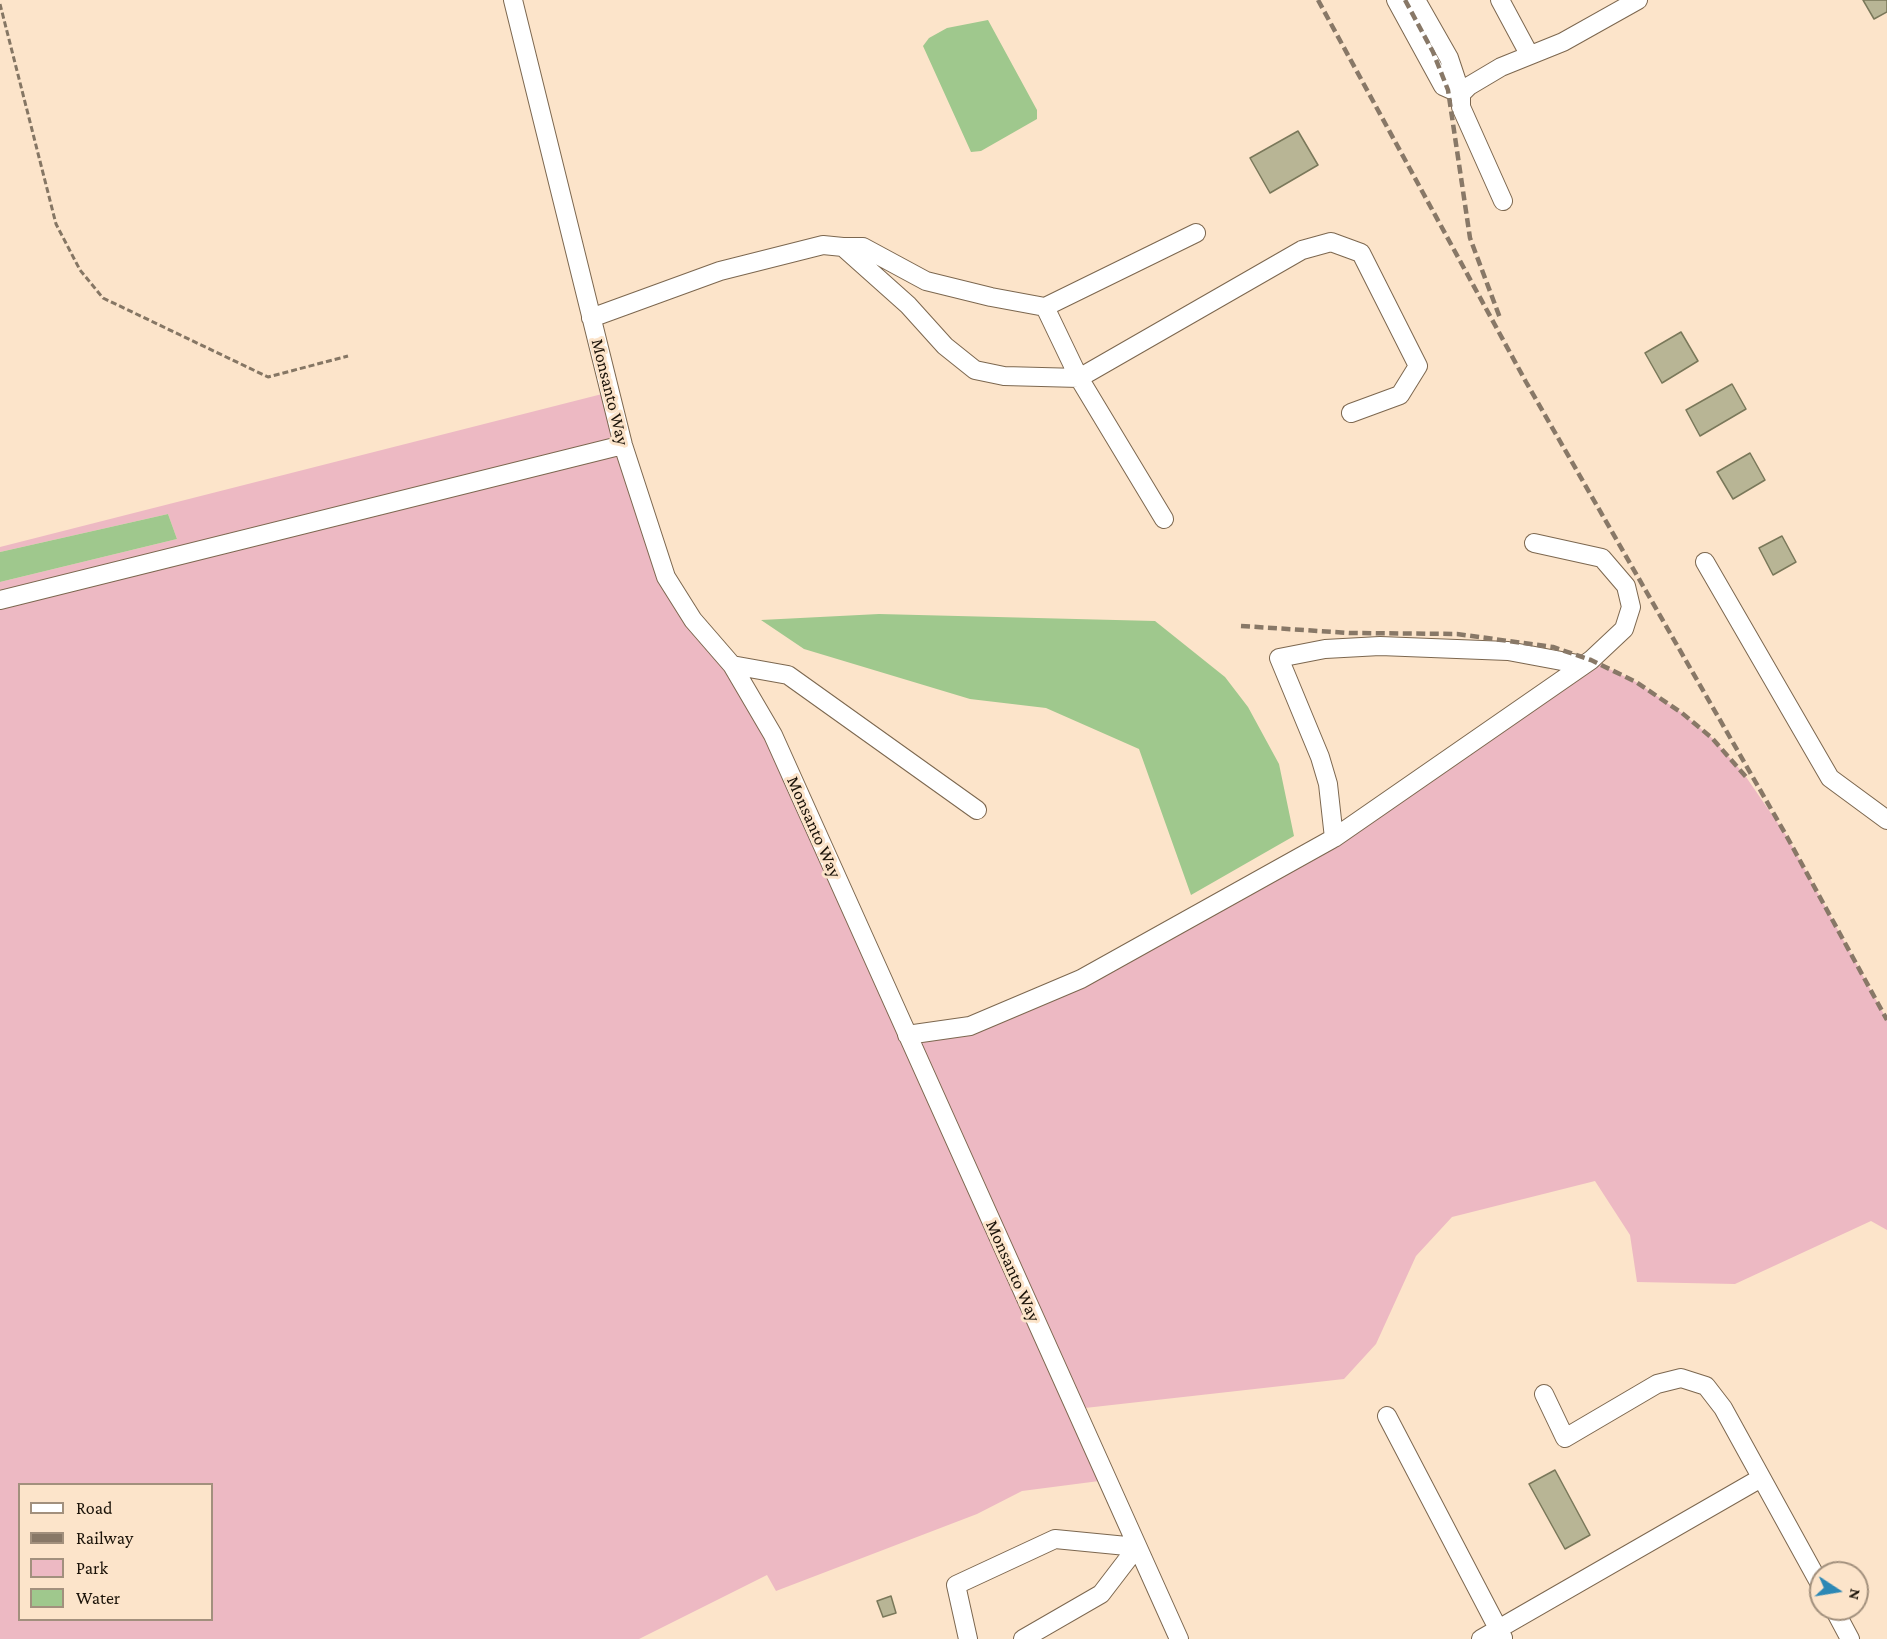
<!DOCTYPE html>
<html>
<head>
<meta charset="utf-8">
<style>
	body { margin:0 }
	#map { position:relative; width:1887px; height:1639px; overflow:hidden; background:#fce4ca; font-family:"Crimson Pro",serif }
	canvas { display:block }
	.legend { position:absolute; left:18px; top:1483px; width:195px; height:138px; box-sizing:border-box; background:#fce4ca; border:2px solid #a2907d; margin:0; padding:8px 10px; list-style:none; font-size:18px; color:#1b1309 }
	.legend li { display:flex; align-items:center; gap:12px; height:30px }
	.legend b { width:30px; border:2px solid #a2907d }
	.north { position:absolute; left:1809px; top:1561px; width:60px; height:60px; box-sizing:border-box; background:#fce4ca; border:2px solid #a2907d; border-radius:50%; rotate:102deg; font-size:16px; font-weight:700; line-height:24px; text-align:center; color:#1b1309 }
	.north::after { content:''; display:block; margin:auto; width:21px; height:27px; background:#2d88b5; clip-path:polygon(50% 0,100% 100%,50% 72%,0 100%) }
</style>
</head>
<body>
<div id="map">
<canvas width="1887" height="1639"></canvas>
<ul class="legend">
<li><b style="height:8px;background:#fff"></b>Road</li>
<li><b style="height:8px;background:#887867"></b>Railway</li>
<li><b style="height:16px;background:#edb9c3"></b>Park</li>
<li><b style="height:16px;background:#9fc88d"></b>Water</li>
</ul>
<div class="north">N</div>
</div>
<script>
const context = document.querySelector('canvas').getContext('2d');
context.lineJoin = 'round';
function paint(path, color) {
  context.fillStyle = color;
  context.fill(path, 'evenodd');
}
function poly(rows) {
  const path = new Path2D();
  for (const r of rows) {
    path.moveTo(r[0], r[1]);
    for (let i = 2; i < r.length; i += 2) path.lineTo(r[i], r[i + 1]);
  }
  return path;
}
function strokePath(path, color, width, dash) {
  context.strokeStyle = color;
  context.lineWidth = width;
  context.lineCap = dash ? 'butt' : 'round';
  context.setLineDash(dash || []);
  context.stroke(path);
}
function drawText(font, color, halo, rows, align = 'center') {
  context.font = font + ' "Crimson Pro",serif';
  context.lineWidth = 6;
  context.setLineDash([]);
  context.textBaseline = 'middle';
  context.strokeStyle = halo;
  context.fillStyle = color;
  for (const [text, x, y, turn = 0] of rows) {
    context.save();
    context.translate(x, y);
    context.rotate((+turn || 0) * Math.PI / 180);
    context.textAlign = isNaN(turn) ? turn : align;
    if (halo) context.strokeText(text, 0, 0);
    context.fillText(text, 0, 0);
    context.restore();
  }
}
paint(poly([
	[610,392,666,577,732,665,907,1035,970,1026,1081,979,1334,838,1591,660,1636,682,1682,713,1712,738,1744,774,1786,835,1887,1020,1887,1230,1871,1221,1735,1284,1637,1282,1630,1235,1595,1181,1452,1217,1416,1256,1376,1344,1344,1379,1076,1409,1107,1480,1022,1491,977,1514,776,1591,767,1575,639,1639,0,1639,0,582,177,539,168,514,0,552,0,547],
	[20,1484,212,1484,212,1620,20,1620]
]), '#edb9c3');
paint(poly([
	[988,20,1037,110,1037,119,981,151,971,152,923,46,929,38,947,28],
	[168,514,177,539,0,582,0,552],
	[879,614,1155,621,1225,677,1248,707,1279,764,1294,836,1191,895,1139,749,1046,708,970,699,804,649,761,620]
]), '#9fc88d');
const building = poly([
	[1863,0,1887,0,1887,12,1874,19,1863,0],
	[1298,131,1318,165,1270,193,1250,158,1298,131],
	[1681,332,1698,361,1662,383,1645,353,1681,332],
	[1732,384,1746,409,1700,436,1686,410,1732,384],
	[1750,453,1765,480,1733,499,1717,472,1750,453],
	[1782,536,1796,562,1773,575,1759,548,1782,536],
	[1555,1470,1590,1535,1565,1549,1529,1484,1555,1470],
	[891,1596,896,1613,883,1617,877,1601,891,1596]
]);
paint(building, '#b8b595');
strokePath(building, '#7a785a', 1.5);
const minor = poly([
	[513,0,623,445,666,577,693,620,732,665,773,735,1179,1639],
	[1396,0,1443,86,1461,94],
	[1416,0,1449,58,1461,94],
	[1500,0,1529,54],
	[1503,201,1461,107,1461,94,1469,86,1501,67,1563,42,1638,0],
	[1045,307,991,297,926,281,863,247,843,247,908,305,945,346,975,370,1004,376,1079,378,1302,250,1331,242,1361,253,1418,366,1400,395,1351,413],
	[591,318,720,271,823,245,843,247],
	[1164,519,1079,378,1045,307,1196,233],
	[1705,562,1830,778,1887,820],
	[0,600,623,445],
	[732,665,788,675,977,810],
	[1334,838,1328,784,1320,757,1279,658,1325,649,1380,646,1508,651,1583,665],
	[907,1035,970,1026,1081,979,1334,838,1591,660,1624,629,1631,607,1626,586,1602,558,1534,543],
	[1544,1394,1565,1438,1657,1384,1681,1378,1706,1386,1723,1408,1821,1586],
	[1387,1416,1503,1638],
	[1834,1609,1850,1639],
	[968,1639,956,1585,1055,1539,1137,1547,1101,1594,1023,1639],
	[1481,1639,1761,1478]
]);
strokePath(minor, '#7c674f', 20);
strokePath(poly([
	[0,4,56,224,80,270,103,298,268,377,348,356]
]), '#857664', 3, [6, 3]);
strokePath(minor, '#fff', 18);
strokePath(poly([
	[1318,0,1526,382,1786,835,1887,1020],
	[1405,0,1433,52,1448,90,1470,238,1500,318],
	[1241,626,1350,633,1457,634,1553,647,1591,660,1636,682,1682,713,1712,738,1747,778]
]), '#887867', 4.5, [9, 4.5]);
drawText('18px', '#1b1309', '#fce4ca', [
	["Monsanto Way",610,392,76],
	["Monsanto Way",814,827,66],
	["Monsanto Way",1013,1271,66]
]);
</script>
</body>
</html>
